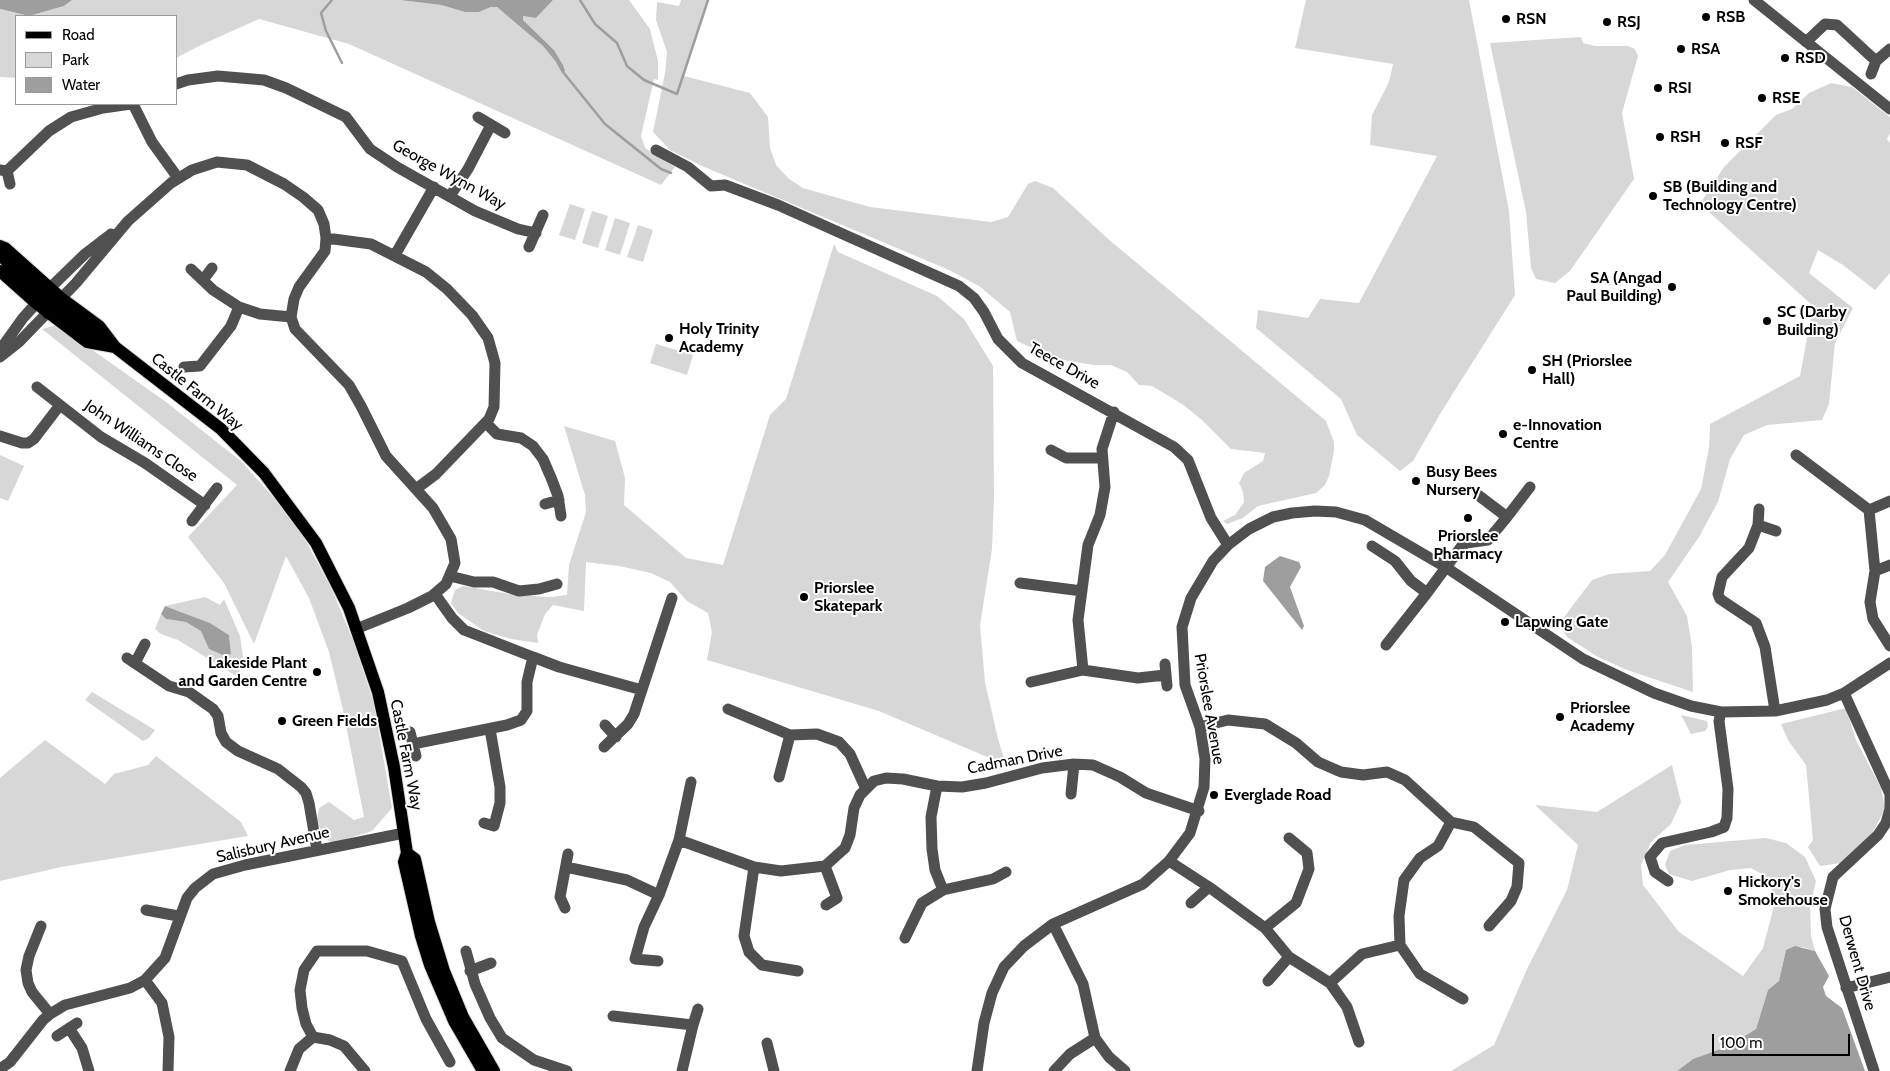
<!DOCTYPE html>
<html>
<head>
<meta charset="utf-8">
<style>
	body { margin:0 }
	#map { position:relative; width:1890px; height:1071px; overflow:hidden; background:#fff; font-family:Cabin,sans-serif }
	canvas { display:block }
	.legend { position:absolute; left:15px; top:15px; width:162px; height:90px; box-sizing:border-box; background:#fff; border:1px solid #999; margin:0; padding:6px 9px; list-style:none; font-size:15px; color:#000 }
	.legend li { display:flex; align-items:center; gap:10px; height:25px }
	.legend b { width:25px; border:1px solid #999 }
	.scale { position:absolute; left:1712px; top:1034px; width:138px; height:22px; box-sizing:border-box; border:2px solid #000; border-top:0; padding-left:6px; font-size:15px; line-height:18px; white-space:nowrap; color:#000; -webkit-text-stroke:4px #fff; paint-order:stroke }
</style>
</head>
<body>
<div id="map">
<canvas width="1890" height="1071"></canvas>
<ul class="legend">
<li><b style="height:6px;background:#000"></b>Road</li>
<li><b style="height:14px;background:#d7d7d7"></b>Park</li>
<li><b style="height:14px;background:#9e9e9e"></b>Water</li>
</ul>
<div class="scale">100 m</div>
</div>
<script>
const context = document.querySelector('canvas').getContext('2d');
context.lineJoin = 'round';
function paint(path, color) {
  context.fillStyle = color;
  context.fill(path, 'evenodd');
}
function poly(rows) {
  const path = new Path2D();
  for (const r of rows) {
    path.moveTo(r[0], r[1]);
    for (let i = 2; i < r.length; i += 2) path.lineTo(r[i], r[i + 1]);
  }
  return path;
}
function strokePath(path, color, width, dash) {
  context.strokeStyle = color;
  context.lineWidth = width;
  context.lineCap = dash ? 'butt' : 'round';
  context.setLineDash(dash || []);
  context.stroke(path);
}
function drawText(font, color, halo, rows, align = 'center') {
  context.font = font + ' Cabin,sans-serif';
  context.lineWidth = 4;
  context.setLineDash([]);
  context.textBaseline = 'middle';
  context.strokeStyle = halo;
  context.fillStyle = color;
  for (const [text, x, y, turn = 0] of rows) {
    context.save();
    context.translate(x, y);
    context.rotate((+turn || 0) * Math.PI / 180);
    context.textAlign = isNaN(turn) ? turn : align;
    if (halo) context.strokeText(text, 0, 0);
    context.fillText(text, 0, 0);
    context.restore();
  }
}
paint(poly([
	[72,0,400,0,441,5,465,12,479,12,491,7,497,7,515,21,543,46,556,62,563,65,554,50,523,20,523,16,536,18,553,0,629,0,650,29,658,61,658,80,654,79,641,136,645,148,675,167,661,185,349,44,259,19,201,45,176,58,176,16,29,16,64,6],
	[681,0,708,0,684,76,750,93,768,117,770,148,776,165,789,179,803,188,870,207,991,222,1008,217,1028,184,1035,181,1053,188,1107,238,1326,421,1334,442,1334,451,1329,476,1325,485,1316,493,1258,506,1243,518,1227,524,1223,521,1235,515,1244,502,1243,492,1239,483,1244,473,1263,461,1265,453,1231,449,1202,420,1182,404,1152,386,1139,385,1127,372,1111,365,1094,365,1056,359,1017,341,1010,312,979,286,949,270,702,166,670,150,653,132,665,73,667,52,656,20,657,2,679,6],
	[1306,0,1469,0,1509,211,1515,295,1440,414,1413,461,1400,471,1357,435,1341,399,1256,328,1258,310,1308,318,1320,299,1359,303,1437,156,1370,145,1372,115,1389,82,1393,64,1295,48],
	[0,9,28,16,16,16,16,78,0,77],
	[1581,37,1583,43,1595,46,1628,46,1635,49,1638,56,1622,113,1634,179,1570,271,1555,283,1536,279,1531,268,1526,212,1490,43],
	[1831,83,1852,87,1890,117,1890,133,1887,139,1890,143,1890,273,1875,290,1843,265,1818,250,1809,273,1853,308,1835,343,1829,404,1822,420,1767,425,1744,435,1730,459,1718,502,1699,537,1668,582,1687,616,1692,647,1693,692,1627,670,1598,657,1567,637,1561,628,1562,620,1592,580,1609,574,1650,571,1665,555,1701,489,1709,448,1710,424,1800,376,1813,306,1700,204,1724,167,1776,115,1792,109,1809,93],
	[570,204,585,209,575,240,559,235],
	[592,211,608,216,598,248,582,243],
	[615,218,630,223,620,255,605,250],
	[638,225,653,230,643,262,627,257],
	[834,244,838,252,937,296,964,319,993,366,994,496,992,549,980,625,985,682,998,739,1006,765,879,711,707,660,712,632,708,613,687,601,670,582,651,573,619,566,586,562,584,611,553,605,545,614,537,635,538,643,511,639,484,631,458,613,451,603,455,590,463,586,516,595,551,597,567,595,569,565,586,512,585,495,564,426,615,441,625,478,624,505,686,558,723,565,770,415,786,399],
	[57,325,166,402,242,462,297,524,332,590,355,645,374,704,392,808,372,831,333,843,323,838,317,819,319,808,329,802,354,820,364,817,343,710,329,652,309,598,286,556,254,644,224,583,188,537,237,485,42,329],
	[656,344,693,355,687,375,650,363],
	[0,455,24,466,8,501,0,498],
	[205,597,220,605,224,599,240,636,243,657,238,677,178,640,161,634,155,629,161,614,166,619,186,622,202,631,209,649,231,654,229,635,210,623,165,606],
	[92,692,155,730,149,738,143,741,85,700],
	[1846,708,1856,740,1881,788,1885,809,1873,832,1841,863,1820,866,1808,847,1813,840,1806,765,1788,740,1781,724],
	[1681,715,1707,721,1708,727,1705,731,1691,734],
	[45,740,105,784,114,774,148,765,156,756,241,822,248,836,61,867,0,881,0,778],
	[1672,765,1681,802,1671,824,1651,842,1641,865,1643,885,1679,932,1743,976,1763,948,1774,906,1770,879,1751,868,1730,870,1692,881,1669,874,1665,865,1670,851,1685,845,1766,838,1786,843,1805,857,1816,881,1810,906,1811,936,1815,951,1803,947,1786,950,1779,982,1768,990,1756,1029,1729,1046,1693,1059,1677,1071,1451,1071,1494,1045,1527,969,1567,890,1578,845,1535,805,1597,812]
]), '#d7d7d7');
paint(poly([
	[0,0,72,0,64,6,29,16,0,9],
	[400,0,553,0,536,18,523,16,523,20,554,50,563,65,565,71,562,73,556,62,543,46,497,7,491,7,479,12,465,12,441,5],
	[1280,556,1299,562,1301,567,1290,587,1304,626,1302,630,1263,581,1265,567],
	[165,606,210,623,229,635,231,654,225,656,209,649,201,631,186,622,166,619,161,614],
	[1795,946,1815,951,1829,976,1823,987,1826,996,1842,1008,1865,1071,1677,1071,1693,1059,1729,1046,1756,1029,1768,990,1779,981,1786,950]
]), '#9e9e9e');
strokePath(poly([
	[332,0,321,13,326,31,342,63],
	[580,0,595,24,617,43,627,66,644,80,677,94,708,0],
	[563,72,605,124,661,169,671,173]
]), '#9e9e9e', 2.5);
const major = poly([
	[0,246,5,248,61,298,99,326,115,347,221,429,264,473,316,543,349,608,378,692,394,767,407,853,404,862,421,936,430,965,454,1021,483,1071],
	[0,255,43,296,48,313],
	[0,271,36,303,87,342,115,347],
	[50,288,55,305,97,339],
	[407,853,415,859,429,922,444,971,463,1017,494,1071]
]);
strokePath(major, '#dbdbdb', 14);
strokePath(poly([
	[1754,0,1890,109],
	[1806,42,1825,24,1837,25,1876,61],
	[1871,74,1876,61,1890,49],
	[176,84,188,80,218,76,264,80,286,88,346,117,370,149,397,167,475,211,518,229,536,233],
	[133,104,152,142,178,178],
	[478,117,505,133],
	[656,150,688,167,711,186,725,185,778,205,959,286,974,298,984,312,998,339,1022,363,1174,447,1188,460,1211,518,1228,545],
	[0,170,7,171,10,184],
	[7,171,49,131,71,117,103,108,131,104],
	[450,196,468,169,491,125],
	[326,238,371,244,426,272,447,289,472,315,488,338,495,363,494,407,489,419,436,474,416,489],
	[529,247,543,215],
	[395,255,434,187],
	[191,269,213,290,239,307,260,314,291,317],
	[203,280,212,268],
	[0,350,23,318,50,288,85,254,111,234],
	[0,357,19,342,76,283,128,221,171,183,192,170,217,162,247,165,284,184,303,197,318,210,324,224,326,238,325,251,299,287,294,299,291,317,295,329,349,385,361,406,386,456,433,508,451,539,455,563,446,584,432,596,408,608,356,629],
	[184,367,200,366,231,326,239,307],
	[37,387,101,437,145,463,205,505],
	[1114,412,1102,449,1105,487,1100,515,1088,545,1078,620,1083,670,1138,678,1165,675],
	[486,423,497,434,521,438,533,446,543,459,552,480,558,496,561,516],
	[0,436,22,443,28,443,34,439,60,405],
	[1051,450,1066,458,1102,458],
	[1796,455,1869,510,1890,501],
	[1478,495,1507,517,1530,487],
	[545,504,559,500],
	[1759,509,1758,525,1749,548,1722,577,1718,594,1720,599,1756,623,1765,647,1775,711],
	[1869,510,1875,571,1890,565],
	[192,521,217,488],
	[1758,525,1776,531],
	[1372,546,1395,561,1411,581,1427,593,1386,645],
	[1875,571,1870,602,1873,619,1890,646],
	[450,576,474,582,493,582,519,591,539,589,557,584],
	[1020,583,1082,591],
	[1427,593,1461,547,1466,543,1488,540,1507,517],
	[533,657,559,667,642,690],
	[127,658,169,686,189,692,213,709,218,716,221,733,226,742,238,751,278,769,301,787,306,793,309,803,317,850],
	[135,663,145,644],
	[1165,664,1167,686],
	[1031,682,1083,670],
	[1844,693,1890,794,1890,809,1886,823,1878,835,1833,877,1825,909,1827,927,1874,1071],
	[728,709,790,735,817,734,839,742,850,754,865,787],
	[605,725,616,737],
	[1200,727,1228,720,1265,724,1296,743,1318,762,1341,772,1363,775,1387,772,1405,780,1451,822,1474,827,1519,863,1517,887,1511,901,1489,926],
	[410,732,413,744,507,725,521,720,527,711,527,682,533,657,464,630,452,618,435,594],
	[413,744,416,756],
	[604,747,628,724,634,714,672,598],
	[779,777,790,735],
	[937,786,931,817,932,849,935,870,943,890],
	[1071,794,1074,764],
	[1451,822,1438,846,1420,858,1404,880,1399,916,1400,945,1420,974,1463,999],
	[484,823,494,826,500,803,500,787,490,729],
	[1289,838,1307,853,1309,869,1296,903,1265,928,1289,957],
	[679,840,691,782],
	[1169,861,1209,887],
	[825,866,837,898,826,905],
	[566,867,627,880,659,895],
	[754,867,744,936,749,952,762,965,798,971],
	[1668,881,1655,872,1650,857,1662,843,1711,832,1724,827,1727,818,1728,789,1719,721,1721,712],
	[1191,903,1209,887,1265,928],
	[565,908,560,897,568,854],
	[146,910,178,916],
	[1053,924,1083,984,1095,1038],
	[41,926,29,956,26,970,28,983,32,992,50,1014],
	[905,938,922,903,943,890,993,879,1006,872],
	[466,951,475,984,490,1018,502,1038,534,1060,567,1071],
	[658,961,635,959,644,927,659,895,679,840,754,867,781,871,825,866,845,848,850,835,854,808,860,795,874,781,886,778,903,779,937,786,962,787,986,783,1042,768,1074,764,1093,765,1120,777,1146,793,1199,811],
	[470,971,491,963],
	[145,980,162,1003,169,1037,168,1071],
	[1268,981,1289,957,1330,983,1347,1007,1359,1042],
	[1330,983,1362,954,1400,945],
	[1846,988,1890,977],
	[613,1016,693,1025,682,1071],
	[693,1025,698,1009],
	[69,1028,82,1048,89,1071],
	[57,1036,77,1023],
	[767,1043,774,1071],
	[0,1069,10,1062,43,1020,50,1014,65,1005,130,988,145,980,165,958,187,898,195,888,213,874,245,865,404,833],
	[290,1071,299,1049,313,1037],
	[365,1071,344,1046,330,1040,313,1037,306,1024,302,1008,300,990,304,970,317,951,367,951,402,961,426,1019,450,1062],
	[977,1071,984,1023,992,993,1004,967,1024,946,1053,924,1143,884,1169,861,1190,833,1204,787,1205,759,1200,727,1185,685,1182,627,1191,598,1213,561,1228,545,1249,529,1273,517,1292,513,1315,511,1336,512,1365,520,1447,568,1583,659,1654,693,1691,706,1721,712,1775,711,1827,700,1844,693,1890,663],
	[1054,1071,1070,1054,1095,1038,1109,1057,1125,1071]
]), '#505050', 11);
strokePath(major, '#000', 12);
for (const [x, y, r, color] of [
	[1706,17,5,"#000"],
	[1506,19,5,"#000"],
	[1607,22,5,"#000"],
	[1681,49,5,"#000"],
	[1785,58,5,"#000"],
	[1658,88,5,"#000"],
	[1762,98,5,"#000"],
	[1660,137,5,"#000"],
	[1725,143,5,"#000"],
	[1653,196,5,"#000"],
	[1672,287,5,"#000"],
	[1767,321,5,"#000"],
	[669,338,5,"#000"],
	[1532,370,5,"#000"],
	[1503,434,5,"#000"],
	[1416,481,5,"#000"],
	[1468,518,5,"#000"],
	[804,597,5,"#000"],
	[1505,622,5,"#000"],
	[317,672,5,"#000"],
	[1560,717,5,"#000"],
	[282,721,5,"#000"],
	[1214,795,5,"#000"],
	[1728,891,5,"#000"]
]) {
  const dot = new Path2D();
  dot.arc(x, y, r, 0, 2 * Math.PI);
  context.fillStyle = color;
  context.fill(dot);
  strokePath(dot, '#fff', 2);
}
drawText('bold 16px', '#000', '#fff', [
	["RSB",1716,17],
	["RSN",1516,19],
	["RSJ",1617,22],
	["RSA",1691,49],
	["RSD",1795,58],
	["RSI",1668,88],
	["RSE",1772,98],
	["RSH",1670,137],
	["RSF",1735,143],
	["SB (Building and",1663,187],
	["Technology Centre)",1663,205],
	["SA (Angad",1662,278,"right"],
	["Paul Building)",1662,296,"right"],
	["SC (Darby",1777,312],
	["Building)",1777,330],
	["Holy Trinity",679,329],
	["Academy",679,347],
	["SH (Priorslee",1542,361],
	["Hall)",1542,379],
	["e-Innovation",1513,425],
	["Centre",1513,443],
	["Busy Bees",1426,472],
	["Nursery",1426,490],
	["Priorslee",1468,536,"center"],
	["Pharmacy",1468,554,"center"],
	["Priorslee",814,588],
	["Skatepark",814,606],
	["Lapwing Gate",1515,622],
	["Lakeside Plant",307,663,"right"],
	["and Garden Centre",307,681,"right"],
	["Priorslee",1570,708],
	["Academy",1570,726],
	["Green Fields",292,721],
	["Everglade Road",1224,795],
	["Hickory's",1738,882],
	["Smokehouse",1738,900]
], 'left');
drawText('16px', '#000', '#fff', [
	["George Wynn Way",449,175,29],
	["Teece Drive",1064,366,29],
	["Castle Farm Way",197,392,39],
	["John Williams Close",141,441,34],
	["Priorslee Avenue",1209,709,80],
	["Castle Farm Way",406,755,79],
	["Cadman Drive",1015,760,-11],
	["Salisbury Avenue",273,845,-13],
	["Derwent Drive",1857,963,74]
]);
</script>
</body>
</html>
